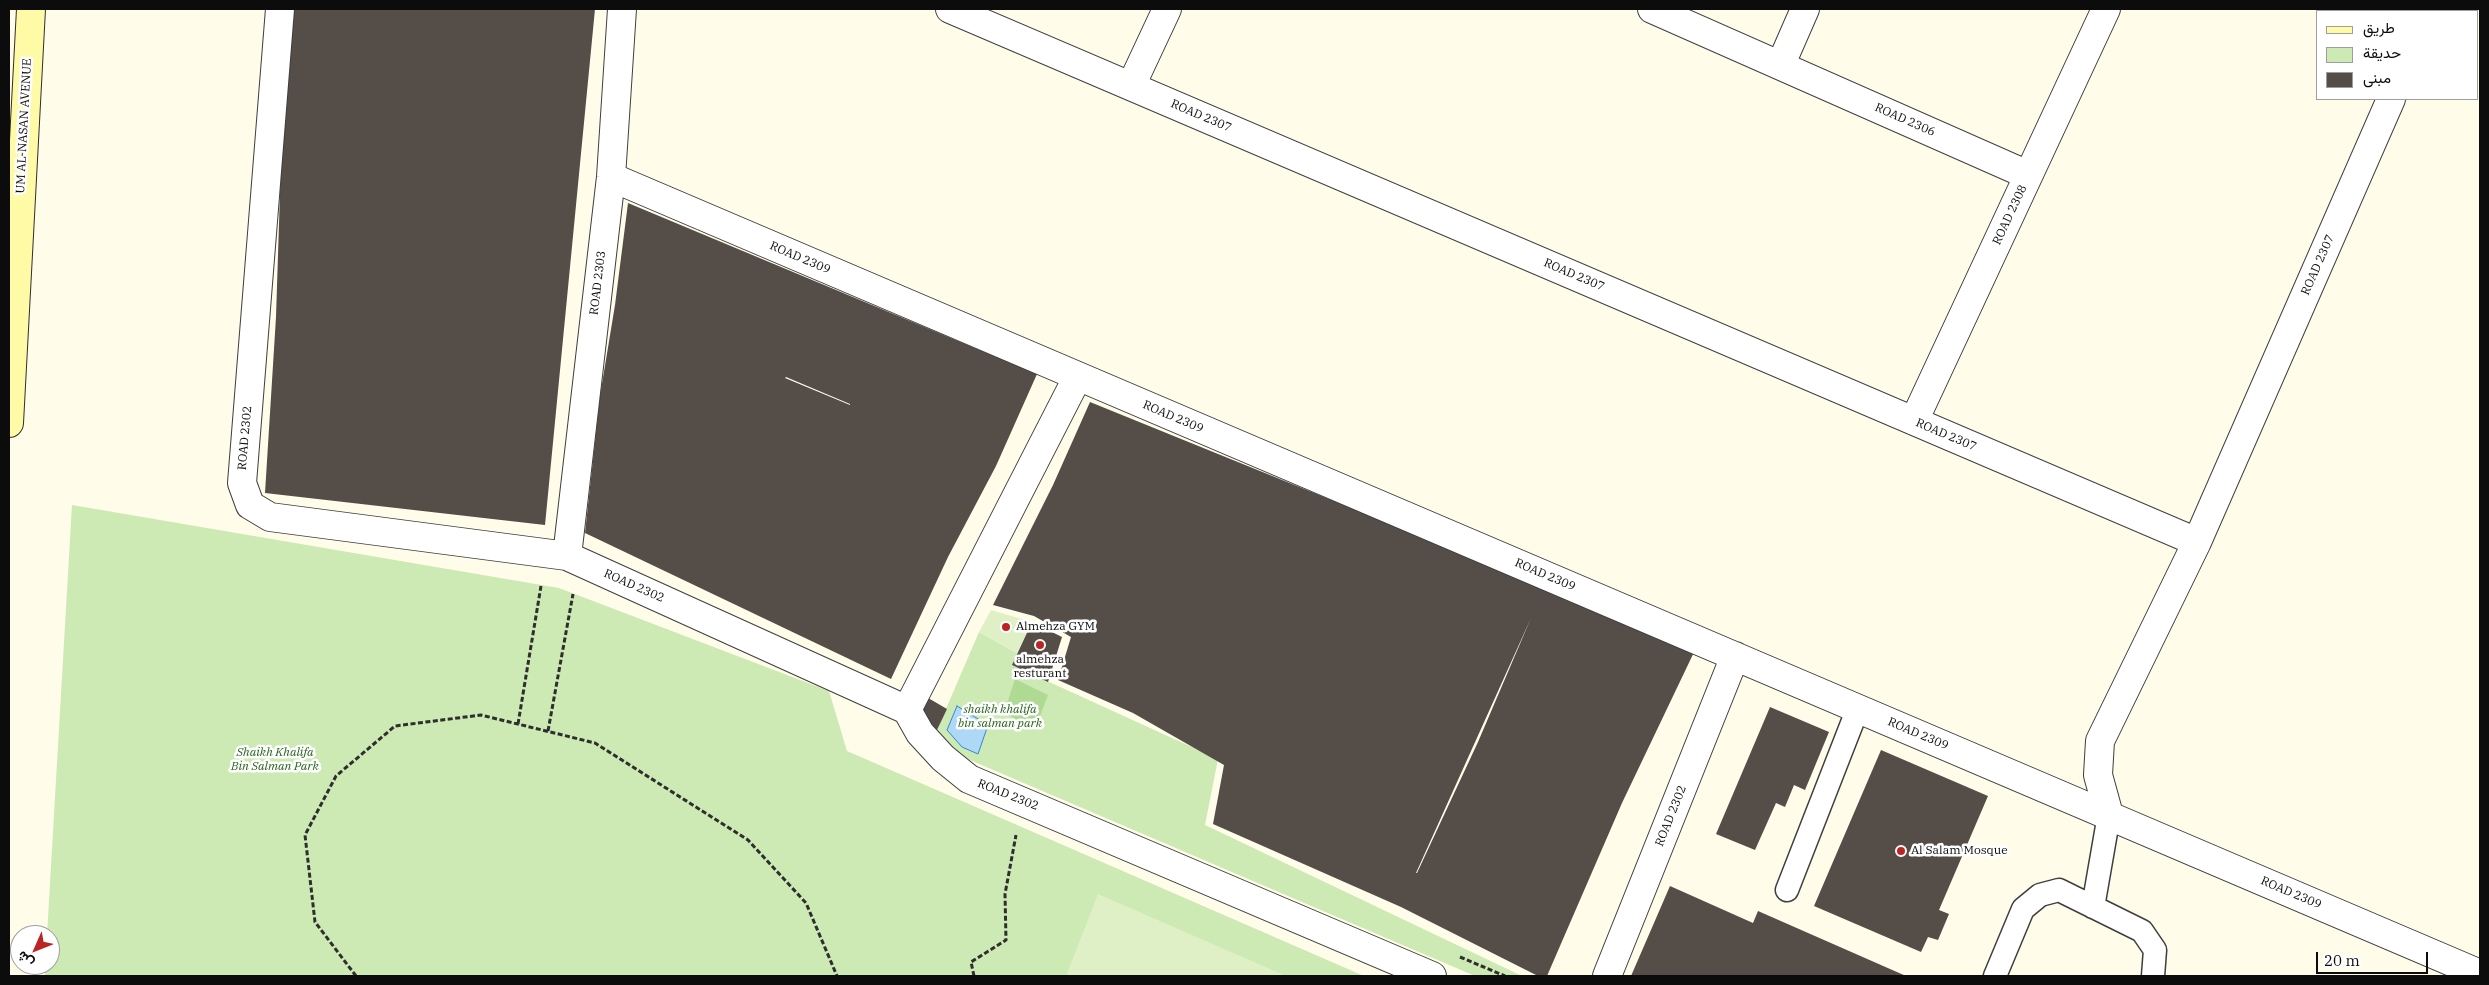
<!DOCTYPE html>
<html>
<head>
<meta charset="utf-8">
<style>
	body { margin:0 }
	#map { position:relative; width:2489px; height:985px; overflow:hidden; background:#fffcea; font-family:"IBM Plex Serif",Vazirmatn,serif }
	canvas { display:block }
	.frame { position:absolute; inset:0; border:10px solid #0c0c0c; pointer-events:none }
	.legend { position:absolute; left:2316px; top:10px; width:162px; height:90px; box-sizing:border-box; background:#fff; border:1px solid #9e9e9e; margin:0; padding:6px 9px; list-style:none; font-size:15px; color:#0c0c0c }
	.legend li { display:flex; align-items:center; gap:10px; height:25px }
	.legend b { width:25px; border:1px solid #9e9e9e }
	.north { position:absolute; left:10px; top:925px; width:50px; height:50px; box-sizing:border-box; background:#fff; border:1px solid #9e9e9e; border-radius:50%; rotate:226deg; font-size:14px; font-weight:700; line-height:20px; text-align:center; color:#0c0c0c }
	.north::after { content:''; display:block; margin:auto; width:18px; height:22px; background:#bc2423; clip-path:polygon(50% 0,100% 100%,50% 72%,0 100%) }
	.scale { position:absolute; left:2316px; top:952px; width:112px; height:22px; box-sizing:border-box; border:2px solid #0c0c0c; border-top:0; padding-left:6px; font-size:15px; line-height:18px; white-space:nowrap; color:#0c0c0c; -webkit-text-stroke:4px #fff; paint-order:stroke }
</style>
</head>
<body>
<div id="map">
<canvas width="2489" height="985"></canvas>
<div class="frame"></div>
<ul class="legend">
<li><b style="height:6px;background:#fffaa5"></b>طريق</li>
<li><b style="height:14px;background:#cde9b4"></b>حديقة</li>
<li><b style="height:14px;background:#544d48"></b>مبنى</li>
</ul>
<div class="north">ش</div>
<div class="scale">20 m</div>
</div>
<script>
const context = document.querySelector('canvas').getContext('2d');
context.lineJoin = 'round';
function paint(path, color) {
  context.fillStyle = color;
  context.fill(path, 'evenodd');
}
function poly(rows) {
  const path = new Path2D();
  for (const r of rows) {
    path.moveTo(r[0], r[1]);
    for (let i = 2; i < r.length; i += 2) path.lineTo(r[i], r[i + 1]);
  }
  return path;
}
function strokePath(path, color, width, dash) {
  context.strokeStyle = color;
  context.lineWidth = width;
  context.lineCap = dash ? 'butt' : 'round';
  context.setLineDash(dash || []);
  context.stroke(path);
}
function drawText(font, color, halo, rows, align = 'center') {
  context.font = font + ' "IBM Plex Serif",serif';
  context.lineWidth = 5;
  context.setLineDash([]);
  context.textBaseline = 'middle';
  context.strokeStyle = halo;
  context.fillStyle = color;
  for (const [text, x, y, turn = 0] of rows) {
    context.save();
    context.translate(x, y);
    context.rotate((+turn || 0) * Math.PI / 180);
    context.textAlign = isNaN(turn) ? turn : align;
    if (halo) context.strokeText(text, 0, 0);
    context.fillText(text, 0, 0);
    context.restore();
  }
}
paint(poly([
	[72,505,559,588,829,691,847,751,1364,976,45,976,45,965,50,965,50,935,47,935],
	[979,632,1017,653,1012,665,1218,759,1205,825,1522,976,1475,976,956,754,936,732]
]), '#cde9b4');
paint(poly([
	[1015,679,1048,695,1035,729,1004,713]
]), '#afda93');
paint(poly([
	[991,610,1032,622,1017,653,979,632],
	[1098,894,1286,976,1066,976]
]), '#dff0c6');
const water = poly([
	[957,706,988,725,978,754,962,747,947,730,957,706]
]);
paint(water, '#afd8f6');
strokePath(water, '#3589ce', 1);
paint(poly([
	[291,9,595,9,545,525,265,493,276,317,281,162],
	[628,203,1037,374,996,466,948,557,891,679,585,533,600,396,615,305],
	[786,377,850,404,850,405,785,378],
	[1090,402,1696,648,1622,803,1547,976,1538,976,1401,907,1213,824,1224,765,1133,713,1058,680,1071,637,1034,616,993,605,1053,485],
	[1531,618,1478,742,1417,873,1416,873],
	[1032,622,1062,637,1048,682,1012,665],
	[923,695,947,709,936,732,914,712],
	[1770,707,1829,732,1805,790,1794,785,1785,807,1776,803,1755,850,1716,834],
	[1881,750,1988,796,1939,910,1949,914,1938,940,1928,937,1921,952,1814,906],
	[1670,886,1753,923,1758,911,1906,976,1631,976]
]), '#544d48');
const lane = poly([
	[1787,890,1858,708],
	[2093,907,2109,815],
	[1995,976,2023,909,2040,895,2059,890,2142,931,2155,950,2153,976]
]);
const street = poly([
	[280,9,242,483,250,505,270,517,567,556,907,710,920,733,943,758,969,779,1432,976],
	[950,9,2197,542],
	[1652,9,2028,175],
	[2429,11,2430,9],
	[1781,64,1805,9],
	[1131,86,1167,9],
	[611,177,2480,974],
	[1914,421,2106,9],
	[567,556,611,177,622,9],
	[907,710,1078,376],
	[2109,815,2098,775,2100,741,2197,542,2391,99],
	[1607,976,1735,656]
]);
const secondary = poly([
	[9,423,31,9]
]);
strokePath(lane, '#3f3f3f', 25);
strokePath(street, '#3f3f3f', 30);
strokePath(secondary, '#2e2e2e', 30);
strokePath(poly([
	[518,724,541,586],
	[548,731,573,594],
	[1460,957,1505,976],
	[356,976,315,922,305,835,336,776,395,726,481,715,595,743,748,840,806,903,837,976],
	[974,976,971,962,1006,940,1005,894,1016,835]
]), '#2e2e2e', 3, [5, 2.5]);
strokePath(lane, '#fff', 22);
strokePath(street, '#fff', 28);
strokePath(secondary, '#fffaa5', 28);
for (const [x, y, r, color] of [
	[1006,627,5,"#bc2423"],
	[1040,645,5,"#bc2423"],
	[1901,851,5,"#bc2423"]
]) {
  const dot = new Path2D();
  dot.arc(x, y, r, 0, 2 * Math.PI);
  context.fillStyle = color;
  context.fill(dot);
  strokePath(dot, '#fff', 2);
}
drawText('12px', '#0c0c0c', '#fff', [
	["ROAD 2307",1201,116,23],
	["ROAD 2306",1905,120,24],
	["UM AL-NASAN AVENUE",24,126,-87],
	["ROAD 2308",2010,215,-65],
	["ROAD 2309",800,258,23],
	["ROAD 2307",2318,265,-66],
	["ROAD 2307",1574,275,23],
	["ROAD 2303",598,283,-83],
	["ROAD 2309",1173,417,23],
	["ROAD 2307",1946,435,23],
	["ROAD 2302",245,438,-85],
	["ROAD 2309",1545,575,23],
	["ROAD 2302",634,586,24],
	["ROAD 2309",1918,734,23],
	["ROAD 2302",1008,795,22],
	["ROAD 2302",1671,816,-68],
	["ROAD 2309",2291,893,23]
]);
drawText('12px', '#0c0c0c', '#fff', [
	["Almehza GYM",1016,627],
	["almehza",1040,660,"center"],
	["resturant",1040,674,"center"],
	["Al Salam Mosque",1911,851]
], 'left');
drawText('italic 12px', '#27631c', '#fff', [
	["shaikh khalifa",1000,710],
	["bin salman park",1000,724],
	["Shaikh Khalifa",275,753],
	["Bin Salman Park",275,767]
]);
</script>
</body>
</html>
